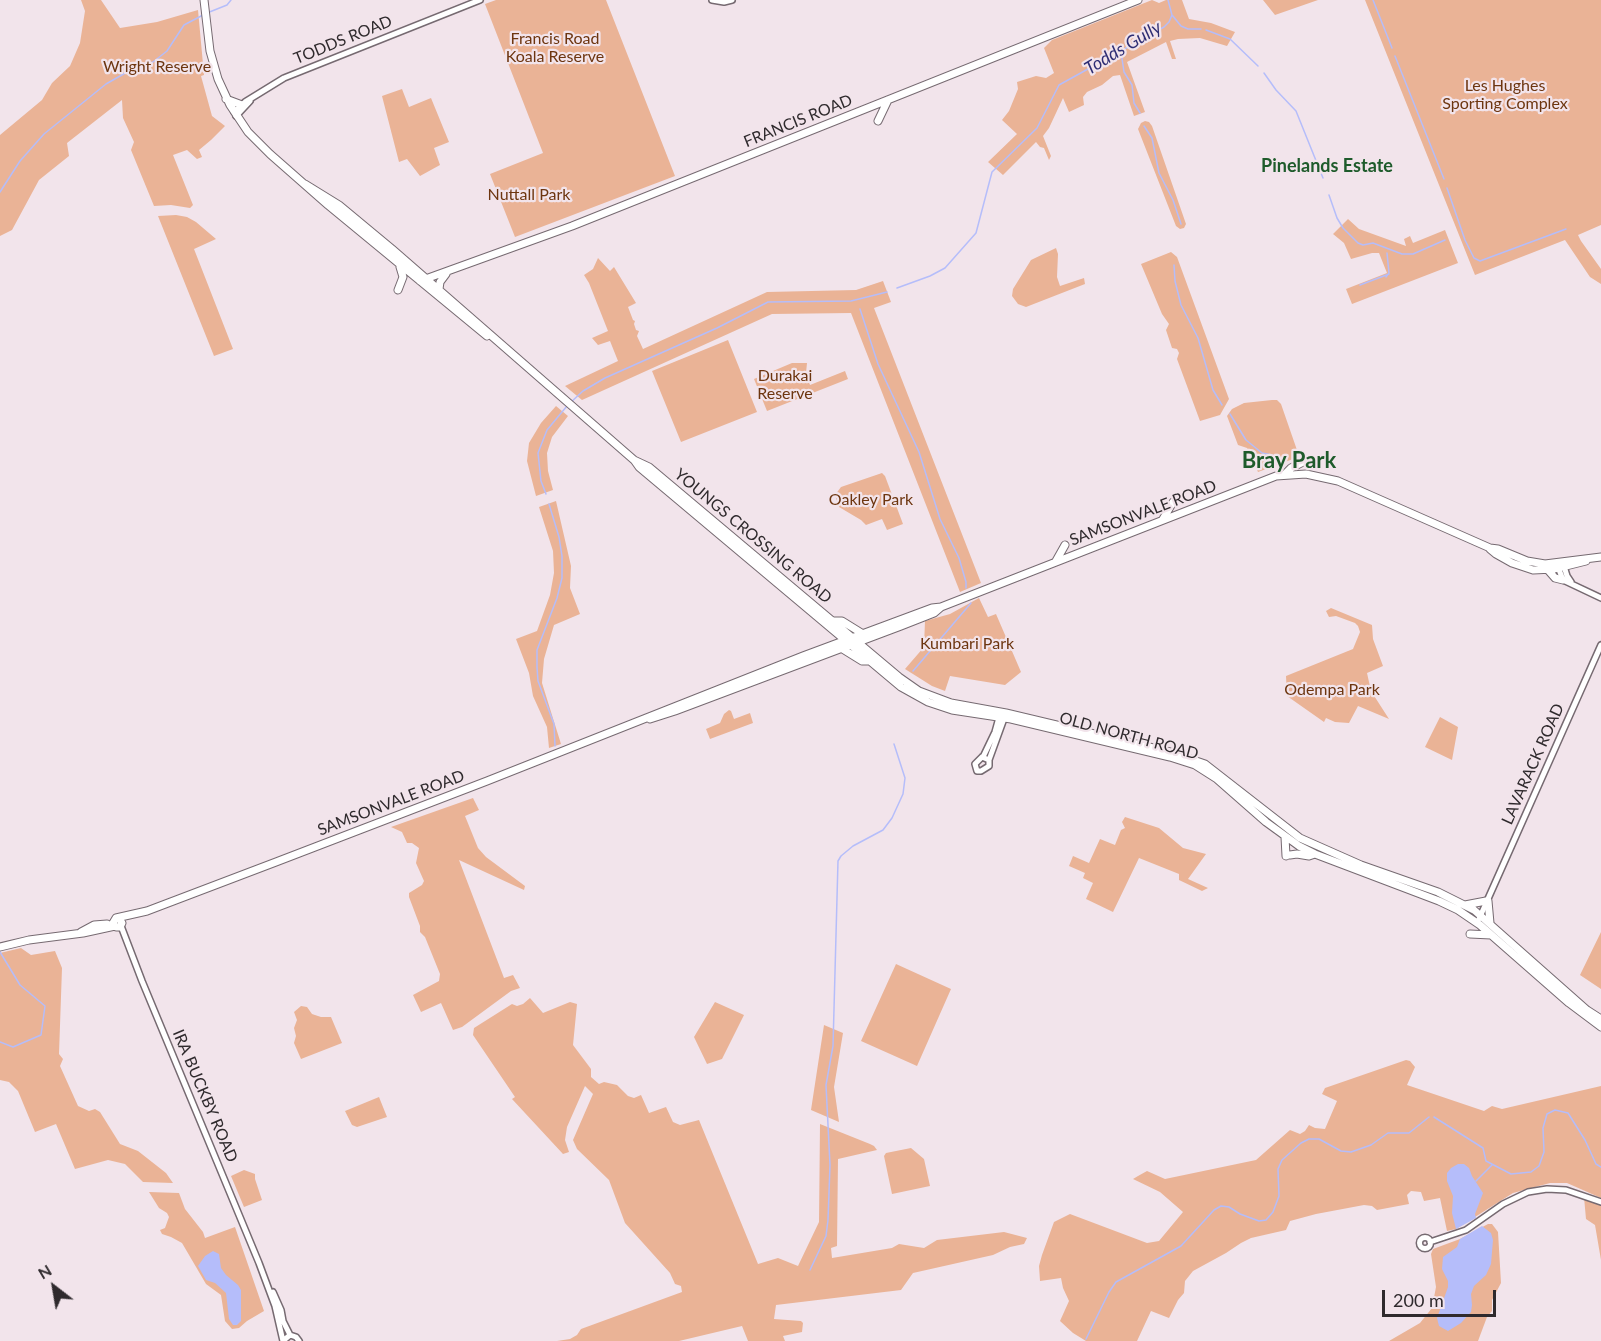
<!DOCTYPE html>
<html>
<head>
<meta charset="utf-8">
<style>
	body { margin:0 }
	#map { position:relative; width:1601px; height:1341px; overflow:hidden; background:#f2e4eb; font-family:Lato,sans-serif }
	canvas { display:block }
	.north { position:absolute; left:24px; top:1257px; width:60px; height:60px; -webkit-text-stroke:4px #f2e4eb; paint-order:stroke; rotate:329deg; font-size:16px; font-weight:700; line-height:24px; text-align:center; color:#2f2a2d }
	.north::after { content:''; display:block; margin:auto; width:21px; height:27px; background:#2f2a2d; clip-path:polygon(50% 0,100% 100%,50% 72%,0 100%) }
	.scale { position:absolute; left:1382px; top:1290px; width:114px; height:27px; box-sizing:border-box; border:3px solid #2f2a2d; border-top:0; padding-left:8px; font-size:18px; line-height:21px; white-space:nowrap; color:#2f2a2d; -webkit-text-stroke:4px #f2e4eb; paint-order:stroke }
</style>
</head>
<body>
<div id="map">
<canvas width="1601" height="1341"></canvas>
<div class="north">N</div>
<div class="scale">200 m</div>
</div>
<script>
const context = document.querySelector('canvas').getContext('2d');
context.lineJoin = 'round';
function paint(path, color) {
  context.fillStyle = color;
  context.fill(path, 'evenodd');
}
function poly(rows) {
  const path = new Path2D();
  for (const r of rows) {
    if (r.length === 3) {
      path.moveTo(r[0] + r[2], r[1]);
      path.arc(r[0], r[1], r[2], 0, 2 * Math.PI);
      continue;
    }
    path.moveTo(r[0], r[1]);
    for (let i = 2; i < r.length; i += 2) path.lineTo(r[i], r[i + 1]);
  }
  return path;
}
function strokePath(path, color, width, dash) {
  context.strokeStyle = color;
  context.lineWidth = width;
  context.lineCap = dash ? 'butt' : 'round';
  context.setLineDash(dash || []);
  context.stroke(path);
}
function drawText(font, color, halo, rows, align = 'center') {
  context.font = font + ' Lato,sans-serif';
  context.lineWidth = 4.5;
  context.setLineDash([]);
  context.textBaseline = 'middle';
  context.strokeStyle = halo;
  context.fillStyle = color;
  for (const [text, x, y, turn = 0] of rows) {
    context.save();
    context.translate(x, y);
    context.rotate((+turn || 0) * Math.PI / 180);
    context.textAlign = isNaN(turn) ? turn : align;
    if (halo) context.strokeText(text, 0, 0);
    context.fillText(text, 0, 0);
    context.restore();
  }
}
paint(poly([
	[81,0,101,0,120,28,157,22,198,10,204,75,201,76,212,116,225,126,211,140,199,150,202,157,197,159,187,150,173,155,193,205,190,208,171,205,154,206,131,150,134,142,123,118,122,100,67,143,69,156,39,180,12,230,0,236,0,135,42,100,52,83,70,66,80,43,85,11],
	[496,0,606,0,675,176,515,237,490,174,543,153,485,4],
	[1152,0,1159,3,1166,0,1182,0,1189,19,1211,23,1235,32,1227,46,1200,38,1178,39,1170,41,1176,59,1172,59,1166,42,1127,62,1145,112,1134,116,1120,75,1113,76,1102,85,1087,92,1083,97,1084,105,1069,112,1063,98,1049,128,1043,136,1051,156,1049,160,1044,148,1040,147,1036,142,1003,175,988,162,1017,134,1002,120,1009,111,1018,89,1017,82,1036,76,1046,78,1054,73,1044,48,1052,40],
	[1263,0,1318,0,1275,15],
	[1365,0,1601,0,1601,225,1578,235,1581,241,1601,269,1601,284,1590,277,1565,240,1475,275],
	[402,89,409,107,431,98,449,142,434,148,440,165,420,176,407,159,399,162,382,96],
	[1145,121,1149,122,1152,126,1186,224,1184,228,1180,229,1176,226,1138,129,1141,123],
	[176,215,187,217,196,222,216,239,194,249,233,349,214,356,158,216],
	[1348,219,1359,229,1406,246,1404,239,1410,236,1413,243,1445,230,1458,263,1352,304,1346,289,1387,273,1379,253,1372,253,1351,259,1344,243,1333,234],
	[1056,248,1058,254,1057,277,1060,286,1084,278,1085,284,1026,307,1018,304,1012,296,1013,289,1031,260],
	[1171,252,1177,257,1229,399,1220,415,1200,421,1177,359,1179,353,1177,349,1172,348,1166,330,1169,324,1162,314,1141,264],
	[598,258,610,271,614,267,636,303,628,307,633,320,635,321,634,324,636,330,639,331,637,336,643,349,767,292,856,290,883,281,891,302,874,308,981,583,960,592,851,313,772,314,582,400,565,386,618,361,610,341,598,345,592,338,608,331,589,283,584,275,593,269],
	[728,340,757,412,681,442,652,371],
	[792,363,807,363,806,373,810,385,845,371,848,379,767,411,754,379],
	[1272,400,1277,400,1281,404,1298,453,1293,459,1258,472,1247,448,1238,445,1227,416,1232,409,1244,403],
	[556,406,568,416,552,437,547,453,548,471,553,490,536,496,527,461,529,443,541,423],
	[882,473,885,476,903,524,887,530,882,519,866,525,861,520,839,507,835,495,841,487],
	[556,501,571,566,570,588,580,614,554,625,544,659,542,683,561,744,549,748,547,727,533,696,529,673,516,639,537,631,550,595,554,573,553,551,539,507],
	[979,598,988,617,996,614,1021,672,1005,685,950,676,945,691,932,686,905,669,924,647,925,621,950,614],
	[1331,608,1372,625,1373,639,1383,666,1367,673,1371,691,1389,719,1358,706,1349,723,1335,722,1326,718,1324,722,1287,696,1286,676,1353,649,1360,632,1358,626,1355,623,1336,616,1329,617,1326,611],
	[729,710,731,711,734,719,750,713,753,723,710,739,706,729,720,723,724,714],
	[1440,717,1458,727,1452,760,1425,747],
	[473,798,479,810,465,816,478,848,486,857,525,886,524,890,459,860,504,978,513,975,520,988,511,991,462,1027,453,1030,441,1003,421,1012,413,995,439,981,440,974,425,937,420,932,420,926,409,897,409,893,422,885,424,881,416,863,419,848,412,843,407,843,402,832,391,827],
	[1125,817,1159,828,1183,848,1206,854,1188,879,1208,888,1202,891,1179,880,1179,874,1139,858,1113,912,1086,899,1093,883,1083,878,1085,873,1069,866,1073,856,1089,863,1100,839,1115,845,1121,830,1125,828,1122,822],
	[1601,932,1601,989,1580,975],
	[21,948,31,955,55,951,62,968,59,1054,63,1059,60,1066,78,1106,89,1111,95,1109,100,1112,120,1144,138,1151,166,1173,173,1183,143,1182,125,1164,108,1160,75,1169,56,1124,35,1132,18,1091,9,1082,0,1080,0,953],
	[896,964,951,989,917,1066,861,1041],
	[530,998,543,1013,570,1002,577,1004,573,1045,591,1069,591,1077,599,1084,604,1082,617,1085,628,1096,634,1098,641,1095,649,1113,666,1107,673,1122,680,1125,699,1120,758,1264,778,1258,798,1266,819,1222,820,1124,870,1144,874,1146,877,1150,838,1159,837,1246,831,1248,832,1258,892,1248,899,1244,924,1248,937,1240,1004,1232,1027,1238,1024,1244,1010,1247,993,1255,913,1273,901,1290,776,1305,774,1319,801,1321,803,1323,802,1332,783,1336,785,1341,748,1341,742,1326,679,1341,557,1341,570,1339,577,1335,581,1329,682,1292,681,1286,675,1284,670,1273,625,1223,609,1180,577,1149,573,1140,593,1094,585,1086,567,1127,565,1140,569,1152,563,1154,512,1099,515,1097,473,1035,474,1028,512,1004,517,1006,523,1004],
	[715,1002,744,1015,722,1059,707,1064,694,1037],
	[301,1006,307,1007,312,1014,321,1017,331,1017,342,1043,301,1059,294,1043,296,1036,294,1028,297,1020,294,1012],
	[824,1025,843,1033,834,1087,839,1122,811,1110],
	[1406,1060,1410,1061,1415,1067,1407,1085,1484,1111,1492,1106,1502,1109,1601,1086,1601,1198,1567,1183,1550,1183,1513,1193,1456,1229,1447,1231,1440,1198,1424,1201,1421,1192,1411,1191,1407,1195,1409,1204,1377,1210,1372,1206,1364,1205,1316,1214,1290,1221,1286,1230,1251,1238,1241,1243,1226,1253,1193,1271,1185,1281,1184,1293,1178,1300,1169,1318,1151,1311,1137,1341,1086,1341,1073,1333,1060,1321,1069,1301,1063,1288,1061,1278,1040,1281,1039,1266,1042,1255,1054,1222,1070,1214,1147,1243,1159,1241,1183,1212,1160,1192,1133,1179,1138,1176,1147,1171,1165,1179,1256,1160,1290,1130,1300,1134,1305,1131,1309,1125,1315,1128,1325,1129,1337,1101,1322,1094,1325,1088],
	[379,1097,387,1117,357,1127,352,1125,345,1111],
	[911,1148,924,1159,930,1186,892,1194,884,1156,886,1153],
	[244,1170,255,1174,255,1179,262,1200,244,1207,231,1176],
	[149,1192,179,1193,185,1209,203,1232,205,1238,235,1227,264,1311,247,1321,239,1328,232,1329,225,1321,221,1295,206,1284,182,1243,171,1237,162,1234,160,1230,165,1228,169,1217,167,1213,159,1208],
	[1584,1197,1601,1204,1601,1260,1595,1225,1586,1219],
	[1488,1224,1492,1224,1498,1232,1501,1283,1492,1300,1492,1311,1487,1317,1478,1341,1389,1341,1420,1323,1432,1308,1436,1287,1431,1254,1433,1249,1460,1239]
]), '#eab396');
paint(poly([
	[1458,1164,1464,1164,1469,1168,1472,1176,1483,1193,1475,1214,1476,1218,1456,1229,1452,1213,1453,1196,1447,1181,1447,1173,1451,1168],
	[1482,1226,1491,1233,1493,1240,1491,1264,1486,1275,1474,1286,1471,1294,1472,1305,1471,1312,1461,1323,1448,1331,1439,1326,1437,1318,1448,1287,1448,1281,1442,1269,1443,1257,1457,1247,1460,1239],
	[213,1251,219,1254,221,1268,226,1275,238,1285,241,1290,241,1321,237,1325,233,1325,229,1319,226,1293,215,1283,206,1280,198,1266,205,1256]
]), '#b5bdfa');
strokePath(poly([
	[1373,0,1392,48],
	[207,13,227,5,231,0],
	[1172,15,1181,26,1188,29,1201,29],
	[1206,30,1230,39,1258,66],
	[1121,52,1124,72,1132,85,1134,103,1140,113],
	[1395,56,1444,179],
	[1264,73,1276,90,1296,111,1323,178],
	[1144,126,1152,138,1159,173,1173,200,1181,224],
	[1447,188,1465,240,1474,258,1480,261,1566,229],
	[0,192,20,161,44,134,106,84,127,72,153,62,167,51,184,25,203,15],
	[1329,195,1337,218,1343,228,1358,243,1363,245,1373,243,1402,254,1413,254,1445,240],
	[1174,265,1175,281,1181,305,1198,338,1213,390,1222,405],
	[1386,277,1389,273,1387,253],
	[1360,285,1389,274],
	[897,288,930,276,945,268,976,233,992,172,1037,128,1059,85,1164,27,1169,22,1172,15,1168,0],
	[860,309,878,364,919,452,940,519,959,558,966,582,966,588],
	[570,403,583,391,605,378,717,328,768,302,851,301,887,292],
	[1230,414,1246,440,1262,453,1272,455,1278,462],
	[546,494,541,481,538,453,547,430,567,406],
	[549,504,559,537,562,556,562,578,557,598,537,650,537,667,538,681,554,724,555,746],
	[913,671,971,603],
	[0,952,20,985,45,1006,41,1035,13,1047,0,1042],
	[1434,1117,1483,1148,1486,1161,1511,1174,1531,1172,1539,1166,1544,1152,1543,1128,1547,1114,1555,1110,1568,1113,1585,1140,1596,1164,1601,1167],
	[1476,1181,1492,1165],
	[810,1270,826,1236,828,1220,830,1165,826,1085,833,1046,838,861,841,856,853,846,883,830,892,818,903,794,905,778,894,744],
	[1086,1339,1109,1292,1116,1282,1181,1246,1214,1210,1221,1206,1229,1207,1240,1214,1259,1221,1266,1220,1273,1212,1279,1196,1278,1169,1282,1160,1301,1143,1309,1139,1319,1139,1341,1151,1351,1152,1371,1145,1388,1133,1409,1133,1429,1117]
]), '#b5bdfa', 1.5);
const minor = poly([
	[712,0,724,2,732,0],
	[234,112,245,102,284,78,480,0],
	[236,116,250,101],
	[1563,563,1567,576,1571,582],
	[1558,567,1563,580,1601,598],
	[982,757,989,760,989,766,981,771,977,771,975,764,982,757],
	[983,757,995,732,1000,714],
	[989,760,1005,716],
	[1479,919,1601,645],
	[121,926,142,981,259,1263,275,1306,283,1341,290,1335,296,1337,299,1341],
	[1425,1243,5.5],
	[1430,1242,1466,1230,1503,1204,1528,1192,1547,1189,1566,1190,1601,1202],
	[273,1292,281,1310,283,1321,290,1335]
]);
const major = poly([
	[204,0,210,51,218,79,230,105,248,132,270,154,328,205,487,336],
	[226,99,242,105],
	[878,121,888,100],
	[305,184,339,205,392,249,634,460,639,467,901,687,928,702,952,710,1011,719,1170,757,1195,765,1217,779,1266,822,1299,846,1315,854,1439,901,1458,910,1480,925,1569,1003,1601,1027],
	[420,281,572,226,1138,0],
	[439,289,440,282,446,274],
	[398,290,403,277,400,267],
	[634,460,649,467,899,677,919,691,951,703,1006,713,1170,752,1205,764,1300,838,1361,865,1438,892,1474,910,1587,1010,1601,1019],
	[1284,475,1291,468,1303,462],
	[1163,519,1173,502],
	[1490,549,1496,554,1512,563,1533,570,1554,569,1586,561],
	[1056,561,1065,545],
	[1548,570,1555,578,1563,580],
	[834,621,842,621,863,634],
	[841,648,862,661,869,661],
	[650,719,675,711,901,626,934,613,941,607],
	[1285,837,1286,856],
	[1290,855,1297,854,1309,856,1315,854],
	[1488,901,1490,923],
	[1465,905,1486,901],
	[119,918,122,923,120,927,116,927,113,923,116,918,147,911,276,862,487,781,803,656,932,608,941,607,1276,476,1306,474,1338,481,1490,548,1498,549,1527,561,1545,564,1601,557],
	[81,932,94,925,107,924],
	[1470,934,1491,935],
	[0,947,29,940,83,933,115,926]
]);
strokePath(minor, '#766a71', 8);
strokePath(major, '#766a71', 9);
strokePath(minor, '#fff', 5);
strokePath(major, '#fff', 7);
drawText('16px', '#6d350f', '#f2e4eb', [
	["Francis Road",555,39],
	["Koala Reserve",555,57],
	["Wright Reserve",157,67],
	["Les Hughes",1505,86],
	["Sporting Complex",1505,104],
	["Nuttall Park",529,195],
	["Durakai",785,376],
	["Reserve",785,394],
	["Oakley Park",871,500],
	["Kumbari Park",967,644],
	["Odempa Park",1332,690]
]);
drawText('16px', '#2f2a2d', '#f2e4eb', [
	["TODDS ROAD",343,40,-22],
	["FRANCIS ROAD",798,121,-22],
	["SAMSONVALE ROAD",1143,513,-21],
	["YOUNGS CROSSING ROAD",753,536,40],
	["OLD NORTH ROAD",1129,736,15],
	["LAVARACK ROAD",1533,764,-66],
	["SAMSONVALE ROAD",391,803,-21],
	["IRA BUCKBY ROAD",205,1096,67]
]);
drawText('italic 18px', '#2f2e74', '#f2e4eb', [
	["Todds Gully",1123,48,-31]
]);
drawText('bold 18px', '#1e5b2b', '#f2e4eb', [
	["Pinelands Estate",1327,166]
]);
drawText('bold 22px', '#1e5b2b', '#f2e4eb', [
	["Bray Park",1289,461]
]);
</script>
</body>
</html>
